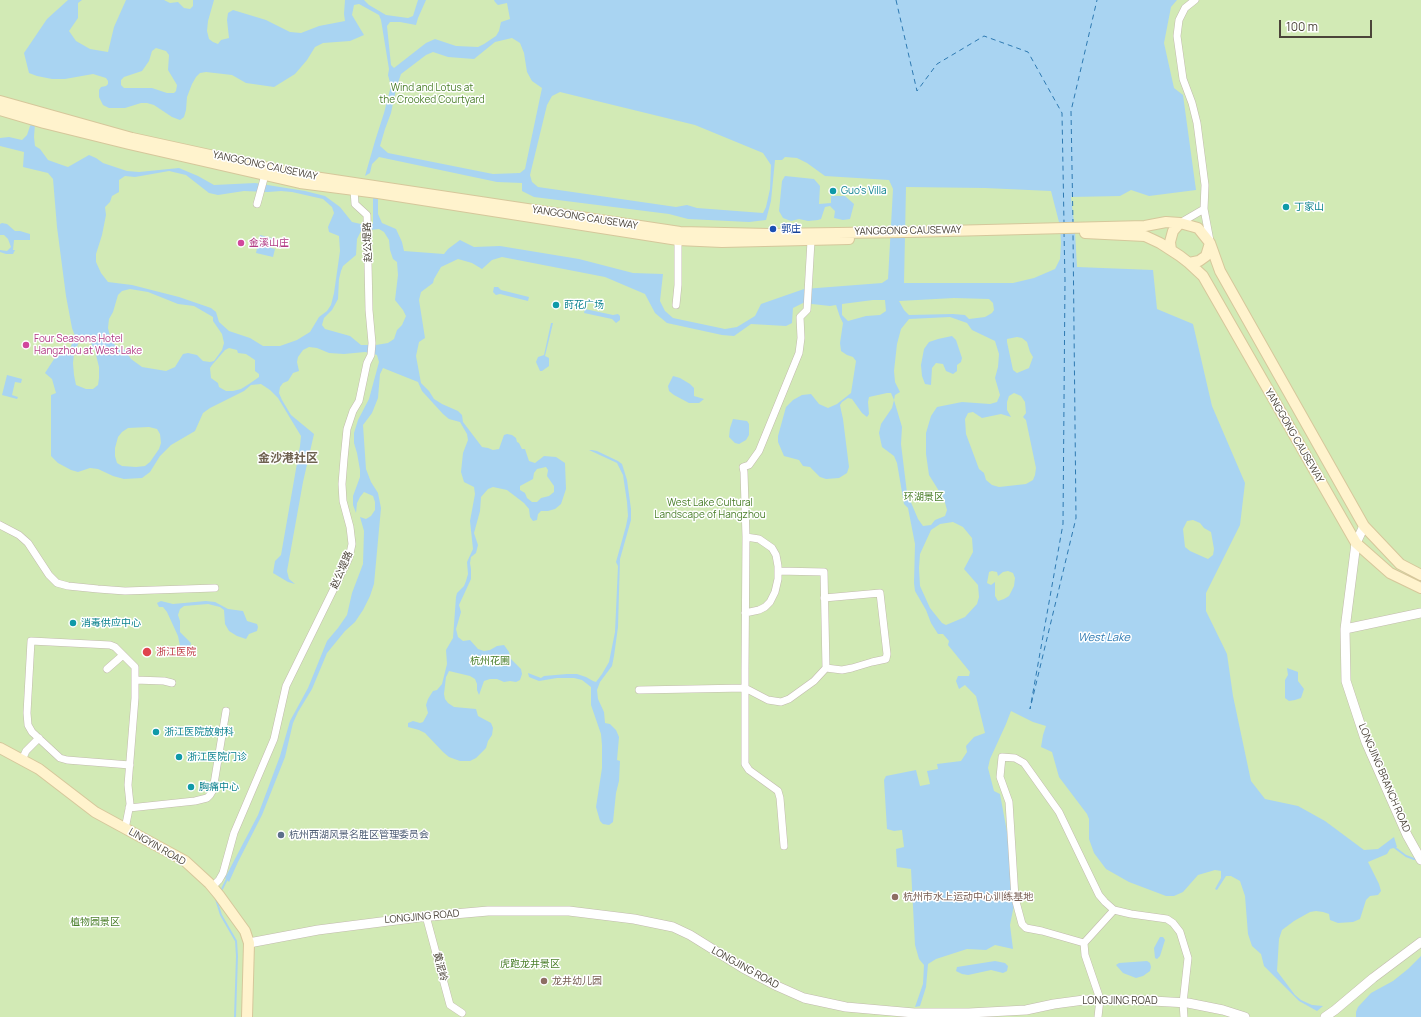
<!DOCTYPE html>
<html>
<head>
<meta charset="utf-8">
<style>
	body { margin:0 }
	#map { position:relative; width:1421px; height:1017px; overflow:hidden; background:#f6f3ec; font-family:Manrope,sans-serif }
	canvas { display:block }
	.scale { position:absolute; left:1279px; top:20px; width:93px; height:18px; box-sizing:border-box; border:2px solid #4b4439; border-top:0; padding-left:5px; font-size:12px; line-height:14px; white-space:nowrap; color:#4b4439; -webkit-text-stroke:3px #fff; paint-order:stroke }
</style>
</head>
<body>
<div id="map">
<canvas width="1421" height="1017"></canvas>
<div class="scale">100 m</div>
</div>
<script>
const context = document.querySelector('canvas').getContext('2d');
context.lineJoin = 'round';
function paint(path, color) {
  context.fillStyle = color;
  context.fill(path, 'evenodd');
}
function poly(rows) {
  const path = new Path2D();
  for (const r of rows) {
    path.moveTo(r[0], r[1]);
    for (let i = 2; i < r.length; i += 2) path.lineTo(r[i], r[i + 1]);
  }
  return path;
}
function strokePath(path, color, width, dash) {
  context.strokeStyle = color;
  context.lineWidth = width;
  context.lineCap = dash ? 'butt' : 'round';
  context.setLineDash(dash || []);
  context.stroke(path);
}
function drawText(font, color, halo, rows, align = 'center') {
  context.font = font + ' Manrope,"Noto Sans SC",sans-serif';
  context.lineWidth = 3;
  context.setLineDash([]);
  context.textBaseline = 'middle';
  context.strokeStyle = halo;
  context.fillStyle = color;
  for (const [text, x, y, turn = 0] of rows) {
    context.save();
    context.translate(x, y);
    context.rotate((+turn || 0) * Math.PI / 180);
    context.textAlign = isNaN(turn) ? turn : align;
    if (halo) context.strokeText(text, 0, 0);
    context.fillText(text, 0, 0);
    context.restore();
  }
}
paint(poly([
	[0,0,1421,0,1421,1017,0,1017]
]), '#d2eab5');
paint(poly([
	[68,0,82,0,78,3,78,18,69,31,76,41,90,49,108,52,114,27,126,0,164,0,170,3,178,2,184,8,190,9,193,6,193,0,214,0,208,21,207,31,209,39,213,42,218,44,221,40,229,38,227,20,228,13,233,10,266,20,290,32,301,33,319,26,345,21,344,14,345,0,364,0,369,5,386,15,408,18,413,16,418,0,426,0,418,18,416,25,400,22,390,22,387,26,391,65,394,68,426,43,435,39,456,46,478,47,484,44,496,36,499,31,501,22,510,19,507,3,498,5,495,2,494,0,1177,0,1171,7,1164,43,1174,88,1183,95,1196,190,1149,196,1131,190,1120,196,1071,197,1075,231,1077,267,1153,270,1157,309,1193,324,1212,406,1245,483,1240,525,1206,593,1206,611,1227,654,1233,696,1251,781,1265,799,1298,806,1325,821,1364,850,1378,849,1394,837,1397,847,1390,849,1387,854,1368,862,1379,884,1381,891,1378,895,1370,896,1366,900,1360,919,1353,922,1338,923,1330,920,1329,914,1323,912,1316,911,1310,912,1294,921,1282,930,1279,939,1277,971,1295,995,1301,1000,1312,1005,1323,1006,1317,1011,1299,1001,1264,966,1261,954,1252,946,1248,934,1245,896,1240,881,1231,876,1226,876,1217,890,1215,889,1221,878,1221,871,1215,870,1198,875,1183,892,1174,896,1166,896,1129,882,1106,869,1094,853,1089,839,1089,819,1087,814,1059,777,1052,752,1041,747,1043,735,1046,726,1033,722,1011,711,1006,724,990,759,988,768,994,791,1000,794,1007,832,1014,905,1010,925,1013,949,995,945,986,950,967,949,936,959,928,964,926,987,920,1006,915,1007,923,984,924,965,919,959,915,945,911,869,897,867,896,849,904,847,902,830,894,831,887,829,884,780,886,776,916,770,920,786,930,784,927,771,938,769,937,764,961,761,967,752,966,746,974,737,985,733,976,696,965,685,959,689,956,681,958,676,969,676,970,672,948,645,949,641,943,634,938,634,931,623,926,610,915,591,914,583,915,544,908,508,904,504,897,463,894,456,882,447,879,433,881,424,892,408,894,400,891,393,887,393,869,397,868,402,869,414,867,417,862,413,852,399,848,398,842,402,840,405,841,410,843,419,849,467,847,473,839,478,826,479,820,477,810,467,803,466,799,460,784,456,778,442,778,436,786,407,793,400,802,395,811,394,819,404,828,408,837,404,851,393,856,361,853,357,847,355,841,351,840,343,843,323,840,317,836,305,830,306,803,303,793,308,792,323,786,326,751,324,734,336,722,335,667,323,655,313,645,294,605,277,502,257,492,260,482,269,472,263,458,259,441,267,434,279,433,283,421,292,419,300,425,338,419,342,416,356,421,383,429,391,434,399,442,404,458,411,462,415,463,422,482,447,488,448,493,450,499,449,504,435,507,434,512,435,516,438,517,442,519,443,522,449,525,449,529,461,535,463,544,456,556,457,565,463,566,489,561,504,555,509,548,511,541,511,538,514,537,520,533,521,530,517,529,509,524,503,507,490,493,487,488,489,481,497,480,511,474,533,478,545,476,553,471,557,470,563,471,569,471,579,459,605,461,612,456,629,458,637,463,641,470,640,478,649,484,651,490,650,497,646,504,645,509,652,511,659,521,669,522,674,520,680,516,682,510,681,504,682,497,679,490,679,484,681,479,695,477,690,477,684,475,679,470,676,449,671,446,677,444,694,445,699,448,703,454,707,476,709,478,716,491,723,493,728,492,735,488,741,486,748,476,758,470,761,460,761,449,757,443,752,425,733,419,730,408,727,408,723,413,721,420,723,423,722,428,713,426,705,428,699,433,691,437,690,442,684,447,664,446,650,453,638,456,597,457,593,464,586,466,581,468,574,467,562,473,549,470,521,475,494,474,487,464,482,461,472,463,453,468,440,467,434,460,422,449,419,443,414,422,391,418,382,383,368,380,374,378,398,372,413,363,425,366,469,371,482,378,493,381,508,374,584,370,596,363,610,355,622,345,631,327,653,312,689,298,712,293,723,285,757,262,815,238,862,229,882,225,878,258,815,280,756,290,721,308,688,327,641,338,628,347,615,352,593,363,564,364,531,360,517,366,519,371,516,375,510,375,502,373,496,364,492,360,497,357,503,356,513,353,505,353,496,360,477,360,470,357,453,354,443,354,433,358,420,369,399,379,362,377,355,374,354,365,352,344,354,329,353,317,348,309,347,303,350,298,357,297,362,299,371,293,373,288,381,283,383,280,387,279,393,282,400,291,415,314,434,303,482,287,571,289,579,295,584,288,582,273,573,275,561,281,555,300,446,301,436,278,398,270,390,261,384,251,385,244,391,210,408,203,413,195,431,171,445,160,456,150,472,142,478,124,479,113,476,98,469,90,468,78,472,71,470,58,463,51,456,51,395,56,393,52,379,45,373,58,353,69,351,75,336,72,328,66,296,57,227,53,179,48,173,23,167,24,152,0,146,0,138,9,137,22,140,27,135,30,126,32,124,35,124,34,137,35,146,40,149,48,160,62,165,68,167,89,155,96,158,103,163,127,171,139,172,179,168,198,176,214,185,255,183,305,191,325,196,340,207,352,222,361,224,373,224,373,196,378,197,378,214,382,223,396,229,402,242,404,251,444,254,448,249,460,240,474,247,500,246,579,259,633,273,663,274,660,301,665,311,673,318,725,329,737,327,755,316,761,304,804,289,882,283,888,279,893,189,889,180,825,176,807,163,797,158,785,157,782,160,775,160,771,201,766,220,749,222,688,219,669,214,534,197,522,191,522,183,497,182,379,157,372,164,370,173,365,176,375,141,384,113,391,86,388,75,389,69,381,20,379,15,359,4,354,5,352,15,364,35,350,41,323,43,315,47,307,60,295,74,274,87,246,83,232,75,206,72,200,73,196,77,192,84,187,97,186,110,184,117,180,120,172,117,154,105,147,103,141,103,125,108,109,108,103,105,99,97,99,90,101,87,106,86,108,84,108,81,106,78,93,74,65,79,52,79,37,76,29,73,24,53,47,19],
	[512,38,520,43,524,53,527,72,532,81,542,88,525,169,520,173,493,174,388,153,380,146,385,129,391,113,396,89,401,74,426,55,433,52,448,57,474,59,495,42],
	[156,48,166,51,169,55,168,70,177,85,176,91,174,93,167,93,152,88,124,88,121,85,121,80,124,77,142,71,149,61,152,51],
	[560,92,695,125,763,153,771,165,770,189,766,207,763,213,697,208,687,205,676,207,538,187,532,182,530,175,547,105,552,96],
	[169,171,186,175,209,193,218,195,244,191,268,192,281,191,292,192,323,199,332,207,334,213,328,227,329,232,339,236,340,251,334,293,331,305,327,311,319,317,310,332,297,340,280,346,263,346,250,338,229,331,219,322,216,312,211,308,179,297,132,285,108,282,101,273,96,262,96,254,102,235,106,215,105,207,110,202,112,196,119,192,119,180,125,176,135,177],
	[906,187,985,188,1051,191,1060,226,1061,243,1060,259,1055,269,1034,278,1013,283,904,283],
	[379,229,384,232,389,240,390,250,393,259,397,262,398,275,395,300,403,310,406,316,402,325,397,330,394,339,388,343,376,345,361,345,350,336,325,329,322,325,324,318,332,310,338,299,339,279,341,271,343,266,356,255,357,239,361,231],
	[130,289,148,292,178,304,194,306,213,317,213,321,222,334,224,343,222,350,214,361,210,362,203,361,197,355,188,353,183,354,175,367,166,371,142,367,131,359,125,350,115,345,111,340,108,328,109,319,113,312,118,295,122,291],
	[954,298,989,299,993,303,994,310,992,313,985,317,969,319,965,315,953,314,909,315,904,310,899,301],
	[873,300,885,300,886,311,880,315,866,316,848,321,842,315,842,304],
	[950,317,967,323,972,330,995,341,999,354,998,367,995,378,1000,395,997,402,990,404,962,402,937,407,931,416,926,433,926,454,929,475,944,499,947,510,945,516,935,520,931,525,923,526,918,519,907,493,901,444,902,427,894,400,895,395,900,392,895,382,894,371,897,344,901,329,909,319],
	[1017,337,1022,338,1027,342,1030,352,1033,357,1029,368,1017,373,1013,370,1007,342,1007,339],
	[84,339,88,340,91,343,95,351,99,367,99,378,98,385,93,389,86,389,76,385,74,375,73,363,74,354,79,342],
	[229,348,237,350,238,353,246,354,255,360,255,371,259,374,259,377,249,384,241,389,233,391,226,391,219,387,218,383,211,378,210,368,212,365,225,350],
	[1014,393,1021,396,1025,402,1026,413,1023,417,1026,420,1036,468,1035,475,1033,480,1026,484,999,487,992,485,986,480,984,473,979,469,966,434,965,419,968,413,973,412,982,418,1001,414,1011,417,1007,410,1007,402,1009,396],
	[149,427,157,429,160,434,161,443,159,449,150,462,145,466,136,467,122,466,117,463,115,456,115,448,118,437,122,432,128,428],
	[546,467,548,470,547,476,554,486,554,492,549,496,541,498,537,502,532,502,527,498,525,493,520,490,520,486,533,479,534,473,537,469],
	[1193,520,1200,523,1204,528,1211,532,1214,549,1213,555,1208,559,1190,551,1185,547,1183,529,1187,521],
	[953,522,963,527,972,538,973,552,964,569,978,585,979,597,977,604,965,617,946,625,942,623,930,608,920,586,919,568,920,554,931,530,940,524],
	[992,571,997,572,998,576,1003,572,1008,571,1013,573,1015,578,1014,586,1009,596,1004,599,998,601,995,596,995,582,991,585,987,583,989,572],
	[785,176,814,179,820,186,819,204,831,203,831,196,845,196,854,204,850,219,843,220,834,218,835,211,830,206,825,207,821,219,818,220,808,221,799,219,791,221,783,218,779,211,782,181],
	[2,223,7,224,15,231,20,231,30,234,30,240,14,240,13,250,15,250,13,254,6,254,0,252,0,250,7,251,11,247,8,239,4,235,0,235,0,224],
	[260,235,272,238,271,248,275,249,273,257,256,253],
	[494,287,498,287,501,290,529,297,528,301,500,294,496,295,493,292],
	[585,309,613,315,618,314,620,316,620,320,616,323,612,319,584,313],
	[551,323,553,323,545,356,549,358,549,366,542,371,540,371,536,362,538,357,544,355],
	[952,336,956,340,962,358,961,362,957,365,957,371,953,374,946,371,943,364,936,363,932,368,931,385,925,384,922,376,921,365,924,349,929,342,938,339],
	[7,375,22,379,21,383,15,382,12,395,18,397,17,399,2,395],
	[673,376,680,378,690,384,694,388,694,396,704,399,699,403,689,403,674,395,669,391,668,386],
	[733,419,747,421,749,424,749,435,746,440,739,444,735,443,729,437,730,428],
	[589,450,592,450,597,451,618,461,622,464,627,480,631,509,631,520,620,559,618,627,614,656,612,666,600,682,597,690,598,699,604,712,605,723,610,724,616,730,619,737,617,760,620,761,619,781,616,793,613,822,609,825,603,824,600,821,596,807,602,768,602,745,601,734,591,705,591,687,582,680,574,678,557,678,539,681,529,677,528,673,541,678,544,676,567,674,577,674,586,677,593,681,596,682,602,674,609,662,615,632,618,566,616,562,626,526,628,516,627,502,623,475,617,463],
	[161,601,173,604,206,601,215,602,228,609,243,611,247,621,257,624,258,627,257,631,249,634,246,639,237,636,229,631,225,624,224,610,220,607,208,604,184,606,180,609,178,615,180,621,180,632,191,643,190,647,185,648,180,646,178,636,167,612,163,607,159,607,157,603],
	[1287,668,1298,672,1298,681,1304,689,1301,698,1295,700,1289,701,1285,698,1285,680,1288,675],
	[1160,937,1163,937,1165,940,1160,956,1157,959,1155,958,1154,948],
	[1421,956,1421,1017,1356,1017,1356,1012,1358,1007,1371,993,1393,981,1408,969],
	[995,961,1005,963,1008,966,1007,971,1003,973,991,970,968,975,962,974,956,971,957,967],
	[1147,961,1150,963,1151,967,1150,971,1143,976,1136,978,1123,973,1116,965,1119,963]
]), '#a9d4f2');
strokePath(poly([
	[1394,847,1406,856,1414,859,1418,859],
	[222,889,227,879],
	[216,899,221,915,236,941,237,956,235,1017]
]), '#a9d4f2', 2);
strokePath(poly([
	[896,0,917,91,937,64,984,36,1028,52,1062,113,1064,223],
	[1073,224,1071,111,1097,0],
	[1064,232,1065,280,1063,524,1030,709,1076,518,1073,233]
]), '#2e7ab2', 1, [5, 4]);
const minor = poly([
	[1195,0,1185,8,1179,20,1177,36,1183,79,1192,103,1197,123,1205,185,1204,209,1210,241],
	[257,204,265,175],
	[1180,223,1204,209],
	[676,305,678,285,678,240],
	[0,525,19,535,28,543,49,575,57,583,68,586,98,589,125,591,215,588],
	[824,598,880,593,887,654,886,659,872,662,852,668,842,670,826,668],
	[745,613,759,610,765,607,770,602,775,592,778,579,778,566,776,555,772,548,759,539,746,537],
	[107,669,123,655],
	[135,680,164,681,172,683],
	[639,690,745,688,768,700,781,702,789,699,814,681,826,668,824,572,778,571],
	[22,760,26,751,39,738],
	[129,808,195,801,207,798,210,795,213,790,226,711],
	[125,829,130,804,128,785,135,698,135,667,115,647,110,645,31,641,27,713,28,725,32,732,60,758,67,760,130,765],
	[784,846,780,798,778,791,749,770,745,764,745,669,746,537,744,472,743,467,749,465,759,451,799,353,801,338,800,317,807,310,811,241],
	[212,887,219,880,223,873,234,833,274,739,286,686,349,558,352,544,350,527,343,501,342,484,344,459,347,429,353,411,359,401,367,363,371,355,372,343,369,310,367,215,355,204,354,190],
	[426,916,450,1005,462,1013],
	[1084,943,1042,931,1026,928,1022,924,1015,898,1009,802,1000,777,1002,757,1015,758,1024,763,1059,812,1099,895,1105,902,1114,910,1131,914,1167,919,1173,923,1180,932,1188,958,1183,1003,1184,1017],
	[1098,1017,1100,999,1085,955,1084,943,1114,910]
]);
const tertiary = poly([
	[1364,526,1356,543,1345,629,1346,681,1366,742,1407,835,1421,860],
	[1345,629,1421,613],
	[249,943,318,930,420,917,488,911,569,911,634,919,673,927,690,935,743,968,777,986,804,998,846,1007,914,1013,969,1013,1026,1010,1054,1004,1084,1000,1135,1000,1188,1003,1223,1010,1245,1017],
	[1325,1017,1335,1010,1373,978,1421,942]
]);
const secondary = poly([
	[0,101,132,138,301,175,680,232,769,234,907,232,1145,226,1166,222,1180,223,1198,228,1210,243,1220,271,1364,526,1400,564,1421,575],
	[0,110,44,123,129,144,300,183,378,193,678,240,722,242,849,239],
	[1085,233,1145,236,1160,243,1180,256,1189,263,1203,276,1356,543,1390,573,1421,588],
	[1171,250,1170,242,1173,231,1180,223],
	[1189,263,1199,261,1206,256,1210,243],
	[0,748,39,769,95,812,185,861,209,883,219,895,245,931,249,943,247,1017]
]);
strokePath(minor, '#c2bbae', 8);
strokePath(tertiary, '#c2bbae', 10);
strokePath(secondary, '#d6c79b', 12);
strokePath(minor, '#fff', 7);
strokePath(tertiary, '#fff', 9);
strokePath(secondary, '#fff3cd', 10);
for (const [x, y, r, color] of [
	[833,191,4,"#0f9aa8"],
	[1286,207,4,"#0f9aa8"],
	[773,229,4,"#1a4fb4"],
	[241,243,4,"#d1479c"],
	[556,305,4,"#0f9aa8"],
	[26,345,4,"#d1479c"],
	[73,623,4,"#0f9aa8"],
	[147,652,5,"#e0444e"],
	[156,732,4,"#0f9aa8"],
	[179,757,4,"#0f9aa8"],
	[191,787,4,"#0f9aa8"],
	[281,835,4,"#5c6f8a"],
	[895,897,4,"#8d6e63"],
	[544,981,4,"#8d6e63"]
]) {
  const dot = new Path2D();
  dot.arc(x, y, r, 0, 2 * Math.PI);
  context.fillStyle = color;
  context.fill(dot);
  strokePath(dot, '#fff', 1.5);
}
drawText('10px', '#4a7f2a', '#fff', [
	["Wind and Lotus at",432,88],
	["the Crooked Courtyard",432,100],
	["环湖景区",924,497],
	["West Lake Cultural",710,503],
	["Landscape of Hangzhou",710,515],
	["杭州花圃",490,661],
	["植物园景区",95,922],
	["虎跑龙井景区",530,964]
]);
drawText('10px', '#4b4439', '#fff', [
	["YANGGONG CAUSEWAY",265,166,12],
	["YANGGONG CAUSEWAY",585,218,9],
	["YANGGONG CAUSEWAY",908,231,-1],
	["赵公堤路",368,242,-92],
	["YANGGONG CAUSEWAY",1294,436,60],
	["赵公堤路",342,570,-66],
	["LONGJING BRANCH ROAD",1384,778,67],
	["LINGYIN ROAD",157,847,30],
	["LONGJING ROAD",422,917,-5],
	["黄泥岭",440,967,75],
	["LONGJING ROAD",745,968,29],
	["LONGJING ROAD",1120,1001]
]);
drawText('10px', '#0d838f', '#fff', [
	["Guo's Villa",841,191],
	["丁家山",1294,207],
	["莳花广场",564,305],
	["消毒供应中心",81,623],
	["浙江医院放射科",164,732],
	["浙江医院门诊",187,757],
	["胸痛中心",199,787]
], 'left');
drawText('10px', '#164399', '#fff', [
	["郭庄",781,229]
], 'left');
drawText('10px', '#b23c85', '#fff', [
	["金溪山庄",249,243],
	["Four Seasons Hotel",34,339],
	["Hangzhou at West Lake",34,351]
], 'left');
drawText('10px', '#be3a42', '#fff', [
	["浙江医院",156,652]
], 'left');
drawText('10px', '#4e5e75', '#fff', [
	["杭州西湖风景名胜区管理委员会",289,835]
], 'left');
drawText('10px', '#785e54', '#fff', [
	["杭州市水上运动中心训练基地",903,897],
	["龙井幼儿园",552,981]
], 'left');
drawText('italic 11px', '#2e7ab2', '#fff', [
	["West Lake",1104,638]
]);
drawText('bold 12px', '#6e6250', '#fff', [
	["金沙港社区",288,459]
]);
</script>
</body>
</html>
